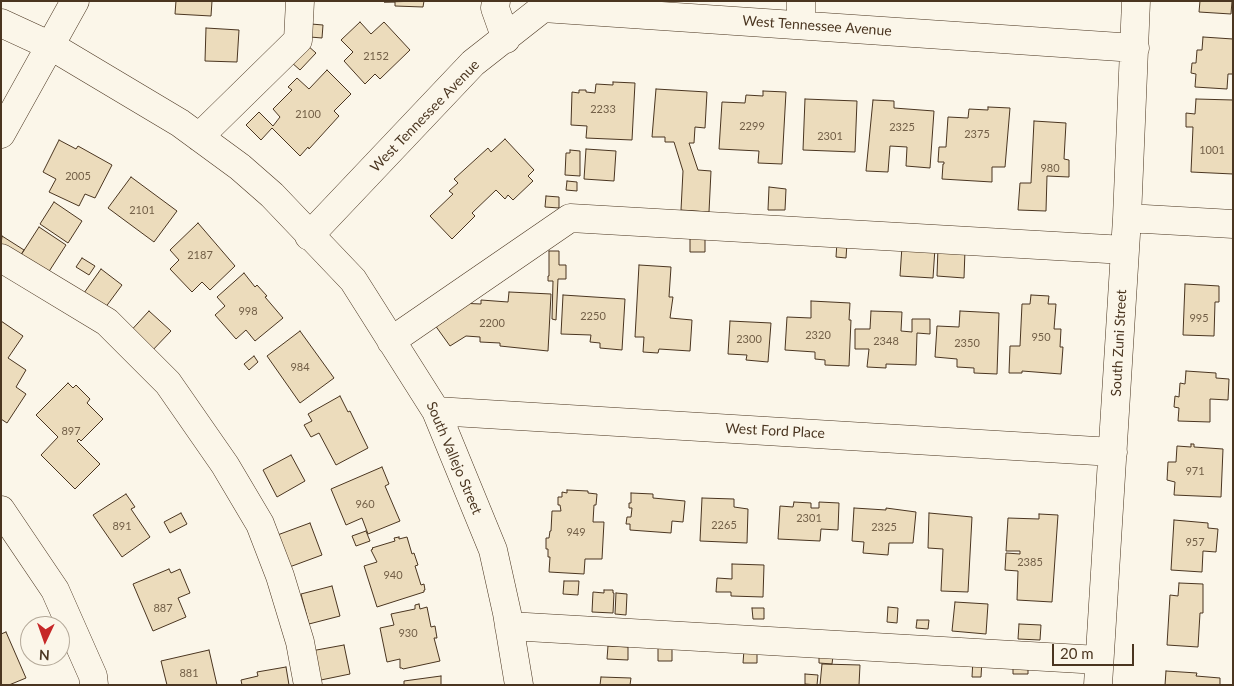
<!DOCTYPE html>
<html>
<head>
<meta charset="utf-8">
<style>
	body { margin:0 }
	#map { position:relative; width:1234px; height:686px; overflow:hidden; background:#fbf6e9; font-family:Lato,sans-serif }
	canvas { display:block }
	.frame { position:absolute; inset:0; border:2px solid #4a3520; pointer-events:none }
	.north { position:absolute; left:20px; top:616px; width:50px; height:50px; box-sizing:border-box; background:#fbf6e9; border:1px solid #b4a999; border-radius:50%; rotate:183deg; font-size:14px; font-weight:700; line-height:20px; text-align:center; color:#4a3520 }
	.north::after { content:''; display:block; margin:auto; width:18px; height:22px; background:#c62828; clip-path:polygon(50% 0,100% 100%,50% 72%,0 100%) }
	.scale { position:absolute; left:1052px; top:644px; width:82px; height:22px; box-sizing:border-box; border:2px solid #4a3520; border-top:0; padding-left:6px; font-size:15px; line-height:18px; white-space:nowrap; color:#4a3520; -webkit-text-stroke:4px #fbf6e9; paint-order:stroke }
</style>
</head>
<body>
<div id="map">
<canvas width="1234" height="686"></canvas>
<div class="frame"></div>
<div class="north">N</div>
<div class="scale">20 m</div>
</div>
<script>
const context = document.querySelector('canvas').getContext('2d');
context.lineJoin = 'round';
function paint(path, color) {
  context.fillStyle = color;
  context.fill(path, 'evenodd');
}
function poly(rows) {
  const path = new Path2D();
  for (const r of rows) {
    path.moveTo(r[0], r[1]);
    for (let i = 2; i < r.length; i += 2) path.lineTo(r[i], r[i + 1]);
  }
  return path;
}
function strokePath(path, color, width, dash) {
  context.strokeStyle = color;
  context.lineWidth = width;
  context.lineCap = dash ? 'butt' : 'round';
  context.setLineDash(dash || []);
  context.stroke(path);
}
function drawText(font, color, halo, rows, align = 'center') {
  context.font = font + ' Lato,sans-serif';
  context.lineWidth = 4;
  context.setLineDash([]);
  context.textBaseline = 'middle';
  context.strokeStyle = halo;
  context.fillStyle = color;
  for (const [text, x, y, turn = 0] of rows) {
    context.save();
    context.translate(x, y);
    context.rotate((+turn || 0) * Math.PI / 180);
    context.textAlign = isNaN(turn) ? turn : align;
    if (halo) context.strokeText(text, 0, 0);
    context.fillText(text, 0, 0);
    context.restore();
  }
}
const building = poly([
	[176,1,212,1,211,16,175,14,176,1],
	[424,1,423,7,395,6,395,2,384,2,424,1],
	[1200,1,1232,1,1231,14,1199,12,1200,1],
	[360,22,371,34,384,22,410,50,380,79,375,74,365,84,344,61,353,52,341,40,360,22],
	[311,24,323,25,322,38,310,37,311,24],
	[206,28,239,30,237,62,205,61,206,28],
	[1203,37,1233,39,1233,74,1228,74,1227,89,1195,87,1196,74,1191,73,1192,63,1196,63,1197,50,1202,50,1203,37],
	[307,45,316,53,300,70,291,62,307,45],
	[327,70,351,94,334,111,339,116,309,149,308,147,300,156,272,128,261,140,246,125,259,112,273,126,280,117,273,109,292,90,288,87,297,78,309,89,327,70],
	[613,82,635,83,632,140,586,138,587,126,571,125,572,92,579,93,579,90,586,90,586,92,595,93,596,84,613,85,613,82],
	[656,89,707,92,705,128,695,127,694,143,689,143,698,170,711,171,709,212,681,210,683,171,674,142,665,142,665,137,652,137,656,89],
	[763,91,786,92,782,164,758,163,759,151,719,149,722,102,745,103,746,95,763,96,763,91],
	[805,99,857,101,855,152,803,150,805,99],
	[1196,99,1233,100,1233,174,1191,172,1193,127,1186,127,1186,113,1195,114,1196,99],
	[873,100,894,101,894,108,934,111,930,168,906,166,907,147,890,146,888,172,866,171,873,100],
	[988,107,1010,108,1005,167,992,167,992,182,942,179,943,164,944,164,944,162,938,162,939,147,946,147,948,117,968,118,969,109,988,110,988,107],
	[1034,121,1066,123,1064,159,1069,160,1069,177,1047,176,1046,211,1018,210,1020,183,1031,183,1034,121],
	[505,139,534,170,528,176,533,181,513,200,508,195,505,199,496,190,472,213,475,216,452,239,430,216,453,194,449,191,458,183,454,179,488,148,491,152,505,139],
	[59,140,76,149,78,146,112,165,95,198,85,194,79,206,49,192,56,179,43,172,59,140],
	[586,149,616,151,614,181,584,179,586,149],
	[570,150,580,151,580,176,565,175,566,153,570,153,570,150],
	[131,177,177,211,154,242,108,208,131,177],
	[567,181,577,182,577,191,566,190,567,181],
	[769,187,786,189,785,210,768,210,769,187],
	[546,196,559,197,559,208,545,207,546,196],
	[54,202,82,221,68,243,40,224,54,202],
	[198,223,235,266,210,290,202,282,192,292,170,269,179,260,170,250,198,223],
	[39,227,66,245,48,273,21,255,39,227],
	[2,236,24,250,20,256,1,245,2,236],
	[690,237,705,238,705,252,690,252,690,237],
	[837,242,847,243,846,258,836,257,837,242],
	[902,246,935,248,933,278,900,276,902,246],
	[938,248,965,250,964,278,937,276,938,248],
	[549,251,559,251,559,265,566,265,566,279,558,279,556,320,552,319,553,281,548,281,548,276,549,276,549,251],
	[82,258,95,266,89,275,76,267,82,258],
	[639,265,671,267,669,297,673,297,670,318,692,320,690,351,659,349,658,353,643,352,644,337,635,337,639,265],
	[101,269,122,285,105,308,84,293,101,269],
	[244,273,255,287,257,285,267,296,265,297,283,318,255,341,246,330,236,339,215,315,225,306,217,297,244,273],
	[1185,284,1219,286,1219,302,1215,302,1214,336,1183,335,1185,284],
	[509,292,551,294,548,351,500,346,500,343,480,342,480,337,466,336,450,346,432,321,458,303,481,304,481,300,508,302,509,292],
	[563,295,625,299,622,350,600,348,600,343,590,342,591,335,561,334,563,295],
	[1031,295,1049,296,1048,304,1056,304,1054,329,1061,329,1060,347,1063,347,1061,374,1022,371,1022,373,1009,373,1010,346,1020,346,1022,304,1030,304,1031,295],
	[811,301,850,303,849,320,851,320,849,366,825,365,825,360,815,359,815,352,785,350,787,317,811,318,811,301],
	[149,311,171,331,149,354,127,335,149,311],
	[871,311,902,312,901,331,912,332,912,319,930,319,930,334,917,333,916,365,886,364,886,368,867,367,869,349,855,349,855,329,870,329,871,311],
	[960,311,999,313,997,374,974,373,974,368,957,367,957,359,935,357,937,326,959,327,960,311],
	[1,321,23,336,8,358,26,370,16,387,26,394,7,423,1,419,1,321],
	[730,321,771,323,768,362,746,360,747,355,728,354,730,321],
	[300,331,334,378,300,403,267,356,300,331],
	[254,356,258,362,249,370,244,364,254,356],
	[1186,371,1216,373,1216,378,1229,379,1228,400,1210,399,1210,422,1178,421,1179,408,1174,407,1175,396,1179,397,1180,383,1185,384,1186,371],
	[68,383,73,388,76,385,90,399,87,403,103,419,81,441,79,439,77,441,100,464,75,489,41,455,58,437,36,415,68,383],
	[340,396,348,412,350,411,368,448,336,465,319,433,311,437,304,425,312,421,308,414,340,396],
	[1191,444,1194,444,1194,447,1223,449,1221,497,1174,495,1175,482,1167,480,1168,462,1176,462,1177,446,1191,447,1191,444],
	[291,455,305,481,277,497,263,470,291,455],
	[382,467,389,484,385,486,400,521,368,534,362,518,346,525,331,489,382,467],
	[567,490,588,491,588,493,597,494,596,505,594,505,593,522,604,522,602,559,585,559,584,574,549,572,550,557,548,557,548,549,546,549,546,538,549,538,550,531,551,531,552,511,561,511,560,505,558,505,558,497,562,497,562,492,567,493,567,490],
	[631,493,653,494,653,498,685,501,683,522,672,521,671,533,630,530,630,524,626,524,627,517,631,517,632,508,629,508,629,503,631,503,631,493],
	[126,494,135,507,131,509,150,537,122,557,93,515,126,494],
	[702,498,734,499,734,507,748,509,747,543,700,541,702,498],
	[794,502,811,503,811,508,819,508,819,502,839,503,838,530,821,529,820,541,778,539,780,506,793,507,794,502],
	[854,508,886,510,886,508,916,512,913,543,889,543,888,555,863,553,864,542,852,541,854,508],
	[181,513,187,524,170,533,164,522,181,513],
	[929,513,972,517,968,592,941,591,943,549,928,548,929,513],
	[1039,514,1058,515,1052,602,1017,600,1018,571,1005,570,1006,553,1020,554,1020,551,1006,551,1008,518,1039,519,1039,514],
	[1174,520,1208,523,1208,528,1218,529,1216,552,1203,551,1202,572,1171,570,1174,520],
	[310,523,322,555,284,569,272,537,310,523],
	[366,531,370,541,356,546,352,536,366,531],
	[399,537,399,539,407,537,412,554,414,553,418,565,415,566,421,585,424,584,425,590,424,590,424,592,377,607,364,566,377,562,371,550,373,549,372,548,395,541,394,538,399,537],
	[732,564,764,565,763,597,731,596,731,592,716,592,717,578,732,579,732,564],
	[169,569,171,573,180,569,190,593,178,598,186,617,153,631,133,584,169,569],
	[564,581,579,581,578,595,563,594,564,581],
	[1179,583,1203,584,1203,613,1200,613,1198,647,1167,645,1170,595,1178,596,1179,583],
	[332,586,340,616,309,624,301,594,332,586],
	[604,590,613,590,613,593,614,593,613,613,592,612,593,592,604,593,604,590],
	[616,593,627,594,626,615,615,614,616,593],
	[955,602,988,604,986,634,952,631,955,602],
	[419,604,420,609,427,607,431,627,435,626,437,638,434,638,440,661,403,669,402,668,400,668,400,659,387,662,380,628,394,625,391,614,415,609,415,605,419,604],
	[888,607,898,608,897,623,887,622,888,607],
	[752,608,764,608,764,619,753,619,752,608],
	[917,620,929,620,928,629,916,628,917,620],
	[1019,624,1041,625,1040,640,1018,639,1019,624],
	[6,632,26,678,9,685,1,685,1,634,6,632],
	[344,645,350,674,316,681,311,651,344,645],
	[608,646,628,647,628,660,607,659,608,646],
	[658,646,672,646,672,661,658,661,658,646],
	[209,650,217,685,167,685,161,661,209,650],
	[744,650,757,651,757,663,743,663,744,650],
	[819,654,833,656,832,664,819,663,819,654],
	[973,659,982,660,981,677,972,677,973,659],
	[1013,663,1028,664,1028,674,1013,674,1013,663],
	[822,664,860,665,859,685,820,685,822,664],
	[286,667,289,685,242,685,241,680,258,676,257,672,286,667],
	[1166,671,1197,673,1196,676,1220,678,1220,685,1165,685,1166,671],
	[805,674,818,675,817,685,805,684,805,674],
	[441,676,441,685,404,685,404,681,441,676],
	[601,677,631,678,630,685,600,685,601,677]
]);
paint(building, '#ecdcbc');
strokePath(building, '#4a3520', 1);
const minor = poly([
	[496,1,495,8,506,39],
	[1,23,51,46,180,123,240,167,272,195,353,280,436,411,493,550,507,613,519,685],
	[801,25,801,1],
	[1,134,75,1],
	[199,137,298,40,300,1],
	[1127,218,1233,224],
	[309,236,473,63,543,8,1135,48],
	[1,258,107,322,168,383,225,465,260,524,280,576,300,642,308,685],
	[391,341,570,218,1125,250],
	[436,411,1113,452],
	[1,510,55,590,93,676,94,685],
	[509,626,1099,660],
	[1098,685,1127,218,1136,1]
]);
strokePath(minor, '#4a3520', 29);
strokePath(minor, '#fbf6e9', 28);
drawText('11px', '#725f47', null, [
	["2152",376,56],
	["2233",603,109],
	["2100",308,114],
	["2299",752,126],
	["2325",902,127],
	["2375",977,134],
	["2301",830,136],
	["1001",1212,150],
	["980",1050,168],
	["2005",78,176],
	["2101",142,210],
	["2187",200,255],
	["998",248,311],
	["2250",593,316],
	["995",1199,318],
	["2200",492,323],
	["2320",818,335],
	["950",1041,337],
	["2300",749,339],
	["2348",886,341],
	["2350",967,343],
	["984",300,367],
	["897",71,431],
	["971",1195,471],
	["960",365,504],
	["2301",809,518],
	["2265",724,525],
	["891",122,526],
	["2325",884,527],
	["949",576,532],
	["957",1195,542],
	["2385",1030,562],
	["940",393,575],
	["887",163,608],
	["930",408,633],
	["881",189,673]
]);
drawText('14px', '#4a3520', '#fbf6e9', [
	["West Tennessee Avenue",817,26,4],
	["West Tennessee Avenue",425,116,-46],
	["South Zuni Street",1119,343,-87],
	["West Ford Place",775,431,3],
	["South Vallejo Street",454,458,67]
]);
</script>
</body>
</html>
